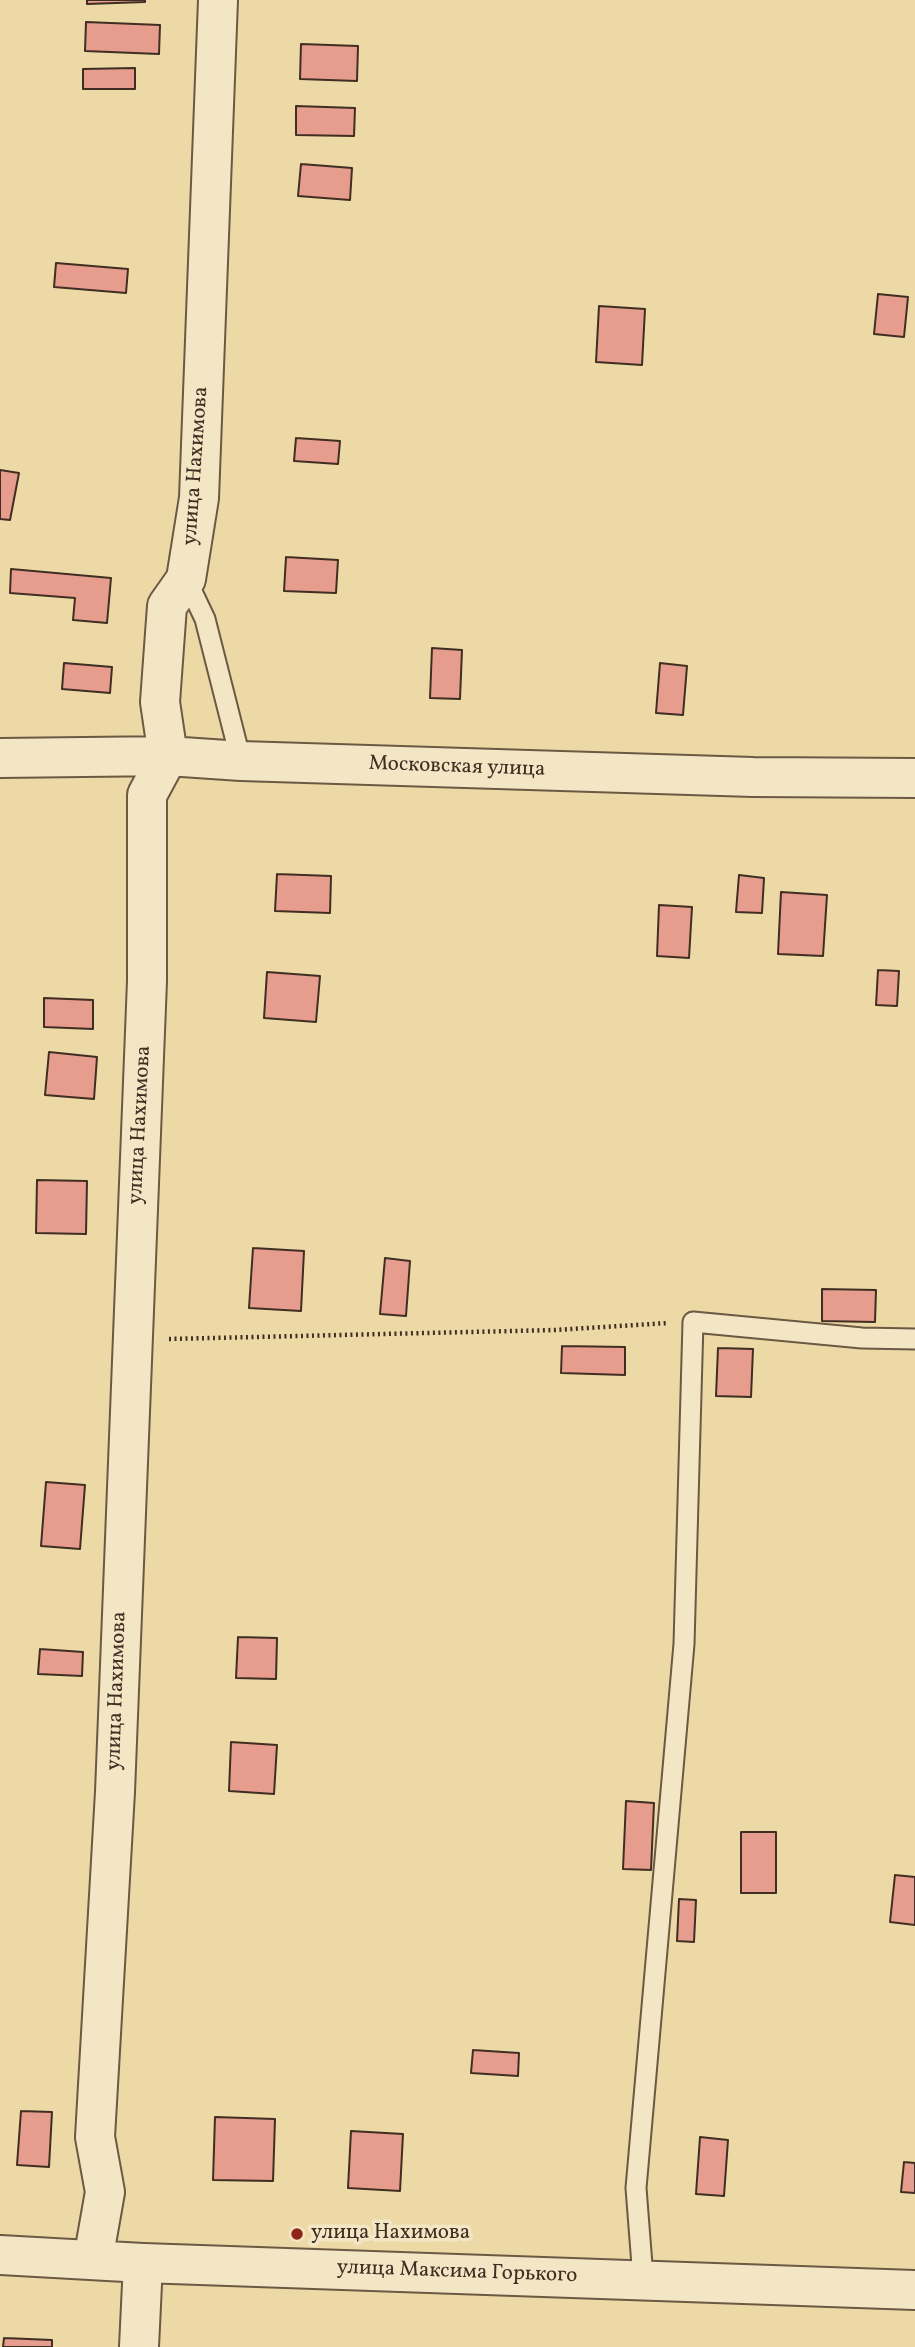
<!DOCTYPE html>
<html>
<head>
<meta charset="utf-8">
<style>
	body { margin:0 }
	canvas { display:block; background:#ecd9a6 }
</style>
</head>
<body>
<canvas width="915" height="2347"></canvas>
<script>
const context = document.querySelector('canvas').getContext('2d');
context.lineJoin = 'round';
function paint(path, color) {
  context.fillStyle = color;
  context.fill(path, 'evenodd');
}
function poly(rows) {
  const path = new Path2D();
  for (const r of rows) {
    path.moveTo(r[0], r[1]);
    for (let i = 2; i < r.length; i += 2) path.lineTo(r[i], r[i + 1]);
  }
  return path;
}
function strokePath(path, color, width, dash) {
  context.strokeStyle = color;
  context.lineWidth = width;
  context.lineCap = dash ? 'butt' : 'round';
  context.setLineDash(dash || []);
  context.stroke(path);
}
function drawText(font, color, halo, rows, align = 'center') {
  context.font = font + ' Vollkorn,serif';
  context.lineWidth = 7;
  context.setLineDash([]);
  context.textBaseline = 'middle';
  context.strokeStyle = halo;
  context.fillStyle = color;
  for (const [text, x, y, turn = 0] of rows) {
    context.save();
    context.translate(x, y);
    context.rotate((+turn || 0) * Math.PI / 180);
    context.textAlign = isNaN(turn) ? turn : align;
    if (halo) context.strokeText(text, 0, 0);
    context.fillText(text, 0, 0);
    context.restore();
  }
}
const building = poly([
	[87,0,145,0,145,2,87,4,87,0],
	[86,22,160,25,159,54,85,51,86,22],
	[301,44,358,46,357,81,300,79,301,44],
	[135,68,135,89,83,89,83,69,135,68],
	[296,106,355,108,354,136,296,135,296,106],
	[301,164,352,168,350,200,298,196,301,164],
	[56,263,128,269,126,293,54,287,56,263],
	[878,294,908,297,904,337,874,334,878,294],
	[599,306,645,309,642,365,596,362,599,306],
	[296,438,340,441,338,464,294,461,296,438],
	[0,470,19,473,10,520,0,519,0,470],
	[286,557,338,560,336,593,284,591,286,557],
	[11,569,111,578,107,623,73,620,75,598,10,593,11,569],
	[432,648,462,650,460,699,430,698,432,648],
	[64,663,112,667,110,693,62,689,64,663],
	[660,663,687,666,683,715,656,713,660,663],
	[277,874,331,876,330,913,275,911,277,874],
	[739,875,764,878,762,913,736,912,739,875],
	[781,892,827,895,823,956,778,954,781,892],
	[659,905,692,907,689,958,657,956,659,905],
	[878,970,899,971,897,1006,876,1005,878,970],
	[267,972,320,976,316,1022,264,1018,267,972],
	[44,998,93,1000,93,1029,44,1027,44,998],
	[49,1052,97,1057,94,1099,45,1095,49,1052],
	[37,1180,87,1181,86,1234,36,1233,37,1180],
	[253,1248,304,1251,301,1311,249,1308,253,1248],
	[385,1258,410,1261,406,1316,380,1314,385,1258],
	[822,1289,876,1290,875,1322,822,1321,822,1289],
	[562,1346,625,1347,625,1375,561,1373,562,1346],
	[718,1348,753,1349,751,1397,716,1396,718,1348],
	[46,1482,85,1485,80,1549,41,1546,46,1482],
	[238,1637,277,1638,276,1679,236,1678,238,1637],
	[40,1649,83,1652,82,1676,38,1674,40,1649],
	[231,1742,277,1745,274,1794,229,1791,231,1742],
	[626,1801,654,1803,651,1870,623,1869,626,1801],
	[741,1832,776,1832,776,1893,741,1893,741,1832],
	[895,1875,915,1877,915,1925,890,1922,895,1875],
	[679,1899,696,1900,694,1942,677,1941,679,1899],
	[473,2050,519,2053,518,2076,471,2073,473,2050],
	[21,2111,52,2112,49,2167,17,2165,21,2111],
	[215,2117,275,2119,273,2181,213,2180,215,2117],
	[351,2131,403,2134,400,2191,348,2188,351,2131],
	[700,2137,728,2140,724,2196,696,2194,700,2137],
	[904,2162,915,2163,915,2193,901,2192,904,2162],
	[4,2338,52,2340,52,2347,3,2347,4,2338]
]);
paint(building, '#e69d8d');
strokePath(building, '#402e22', 2);
const lane = poly([
	[186,579,205,619,241,761],
	[643,2278,636,2188,684,1644,693,1322,862,1338,915,1339]
]);
const street = poly([
	[0,758,168,756,241,761,753,777,915,778],
	[0,2255,143,2263,915,2290],
	[93,2260,105,2192,95,2137,115,1792,147,981,147,795,168,756,160,702,167,606,186,579,199,498,218,0],
	[139,2347,143,2263]
]);
strokePath(lane, '#6b5943', 23);
strokePath(street, '#6b5943', 42);
strokePath(poly([
	[169,1339,555,1330,668,1323]
]), '#402e22', 4.5, [2, 3.5]);
strokePath(lane, '#f3e6c5', 19);
strokePath(street, '#f3e6c5', 38);
for (const [x, y, r, color] of [
	[297,2234,7,"#8f2418"]
]) {
  const dot = new Path2D();
  dot.arc(x, y, r, 0, 2 * Math.PI);
  context.fillStyle = color;
  context.fill(dot);
  strokePath(dot, '#f3e6c5', 2.5);
}
drawText('21px', '#402e22', '#f3e6c5', [
	["улица Нахимова",197,466,-86],
	["Московская улица",457,768,2],
	["улица Нахимова",141,1125,-87],
	["улица Нахимова",118,1691,-88],
	["улица Максима Горького",457,2273,2]
]);
drawText('21px', '#402e22', '#f3e6c5', [
	["улица Нахимова",311,2234]
], 'left');
</script>
</body>
</html>
